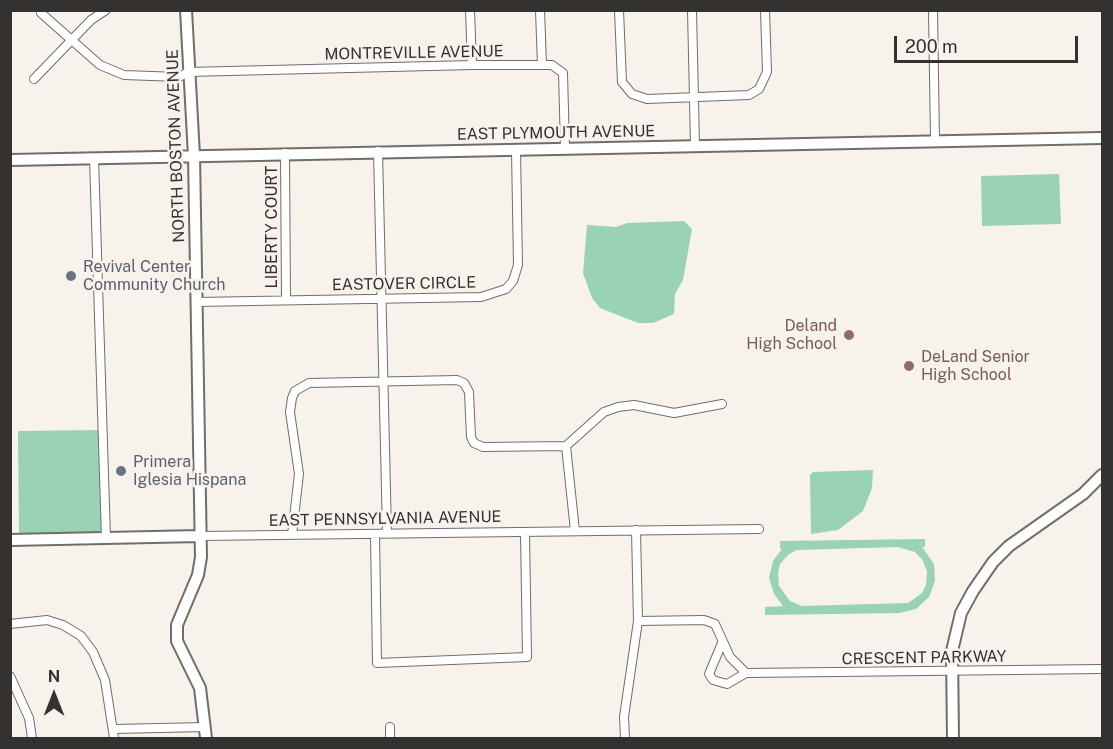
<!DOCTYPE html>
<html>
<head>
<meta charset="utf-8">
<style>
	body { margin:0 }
	#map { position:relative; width:1113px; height:749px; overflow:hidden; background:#f8f2ed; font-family:"Public Sans",sans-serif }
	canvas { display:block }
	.frame { position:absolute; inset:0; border:12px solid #343230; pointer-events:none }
	.north { position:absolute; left:24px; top:665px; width:60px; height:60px; -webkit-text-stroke:4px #f8f2ed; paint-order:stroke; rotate:0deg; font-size:16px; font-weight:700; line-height:24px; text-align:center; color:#343230 }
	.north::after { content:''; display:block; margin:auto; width:21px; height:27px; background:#343230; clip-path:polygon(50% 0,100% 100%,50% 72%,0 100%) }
	.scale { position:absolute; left:894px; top:36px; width:184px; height:27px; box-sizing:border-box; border:3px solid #343230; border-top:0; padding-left:8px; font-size:18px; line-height:21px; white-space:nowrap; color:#343230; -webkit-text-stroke:4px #f8f2ed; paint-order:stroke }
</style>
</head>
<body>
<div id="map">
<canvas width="1113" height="749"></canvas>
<div class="frame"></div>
<div class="north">N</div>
<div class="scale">200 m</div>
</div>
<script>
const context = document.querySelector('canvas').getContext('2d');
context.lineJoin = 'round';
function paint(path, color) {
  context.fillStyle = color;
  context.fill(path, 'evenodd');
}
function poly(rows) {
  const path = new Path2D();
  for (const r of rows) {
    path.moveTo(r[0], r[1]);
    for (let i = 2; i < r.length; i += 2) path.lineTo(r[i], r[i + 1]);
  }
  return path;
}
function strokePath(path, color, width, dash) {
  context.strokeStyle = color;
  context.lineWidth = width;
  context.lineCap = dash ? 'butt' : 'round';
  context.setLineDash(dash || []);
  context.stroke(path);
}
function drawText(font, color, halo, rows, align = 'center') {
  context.font = font + ' "Public Sans",sans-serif';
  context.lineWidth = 5;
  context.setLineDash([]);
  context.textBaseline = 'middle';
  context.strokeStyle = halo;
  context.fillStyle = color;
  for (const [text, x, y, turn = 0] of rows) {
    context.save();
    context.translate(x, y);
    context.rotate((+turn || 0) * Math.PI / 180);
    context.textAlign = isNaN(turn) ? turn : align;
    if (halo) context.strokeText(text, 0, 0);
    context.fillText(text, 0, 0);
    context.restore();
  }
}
paint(poly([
	[1059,174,1061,224,982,226,981,176],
	[684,221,692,229,683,280,675,294,674,314,653,323,638,323,600,308,592,298,583,273,587,225,616,227,627,223],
	[100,430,103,532,100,536,19,536,18,431],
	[873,470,872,488,863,511,838,530,811,534,810,475,813,472],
	[925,539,925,547,922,547,934,564,935,581,929,597,916,609,899,613,765,615,765,607,783,606,774,594,769,578,773,561,782,549,780,548,780,541],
	[898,547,915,552,922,559,927,571,926,585,922,593,908,603,802,606,790,601,779,586,778,573,780,564,789,554,797,550]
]), '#99d2b6');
const street = poly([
	[470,10,472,65],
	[540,10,542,65],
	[619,10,622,82,632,94,647,99,749,95,759,89,767,72,765,10],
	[692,10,695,145],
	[933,10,935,141],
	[41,13,100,65,124,75,179,77,188,72,472,65,552,65,563,73,565,148],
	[34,79,91,20,106,10],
	[378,151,387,533],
	[285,153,286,300],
	[94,158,106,538],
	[196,302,481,297,506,289,513,281,518,265,516,151],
	[566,446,604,412,618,407,634,405,674,413,722,404],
	[566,446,575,531],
	[375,534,377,663,527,657,525,532],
	[292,535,299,474,290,412,292,398,295,391,309,383,457,380,464,383,469,392,471,437,474,443,483,447,566,446],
	[200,536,759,529],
	[638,621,704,620,715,624,730,657,746,673,1102,669],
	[10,624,47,620,63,625,81,636,93,652,105,680,114,738],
	[722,643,709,674,713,680,727,684,746,673],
	[10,676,29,718,32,738],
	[390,727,390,738],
	[114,729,205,727],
	[625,738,624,717,638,621,636,530]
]);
const secondary = poly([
	[186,10,194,156,201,557,198,575,177,625,177,641,200,688,206,738],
	[10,160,1102,138],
	[10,540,200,536],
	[953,738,952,651,961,613,973,591,993,562,1009,546,1083,494,1102,475]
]);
strokePath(street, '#726d68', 10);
strokePath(secondary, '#726d68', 14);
strokePath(street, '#fff', 8);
strokePath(secondary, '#fff', 10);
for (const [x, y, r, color] of [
	[71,276,6,"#6b7280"],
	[849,335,6,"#8d6e63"],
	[909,366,6,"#8d6e63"],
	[121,471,6,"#6b7280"]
]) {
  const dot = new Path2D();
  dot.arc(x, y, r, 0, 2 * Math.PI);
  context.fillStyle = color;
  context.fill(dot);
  strokePath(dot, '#f8f2ed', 2);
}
drawText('16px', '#343230', '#f8f2ed', [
	["MONTREVILLE AVENUE",414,53,-1],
	["EAST PLYMOUTH AVENUE",556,133,-1],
	["NORTH BOSTON AVENUE",176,146,-92],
	["LIBERTY COURT",272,227,-90],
	["EASTOVER CIRCLE",404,284,-1],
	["EAST PENNSYLVANIA AVENUE",385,519,-1],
	["CRESCENT PARKWAY",924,658,-1]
]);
drawText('16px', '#5b616d', '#f8f2ed', [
	["Revival Center",83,267],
	["Community Church",83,285],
	["Primera",133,462],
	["Iglesia Hispana",133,480]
], 'left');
drawText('16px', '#785e54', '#f8f2ed', [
	["Deland",837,326],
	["High School",837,344],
	["DeLand Senior",921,357,"left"],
	["High School",921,375,"left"]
], 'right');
</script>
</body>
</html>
